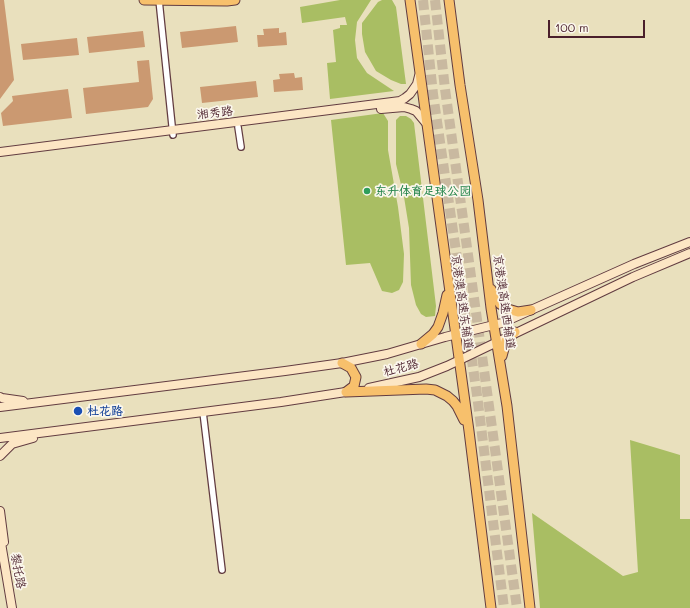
<!DOCTYPE html>
<html>
<head>
<meta charset="utf-8">
<style>
	body { margin:0 }
	#map { position:relative; width:690px; height:608px; overflow:hidden; background:#e9e0bd; font-family:Mali,sans-serif }
	canvas { display:block }
	.scale { position:absolute; left:548px; top:20px; width:97px; height:18px; box-sizing:border-box; border:2px solid #4a1f2b; border-top:0; padding-left:5px; font-size:12px; line-height:14px; white-space:nowrap; color:#4a1f2b; -webkit-text-stroke:3px #fbf7ec; paint-order:stroke }
</style>
</head>
<body>
<div id="map">
<canvas width="690" height="608"></canvas>
<div class="scale">100 m</div>
</div>
<script>
const context = document.querySelector('canvas').getContext('2d');
context.lineJoin = 'round';
function paint(path, color) {
  context.fillStyle = color;
  context.fill(path, 'evenodd');
}
function poly(rows) {
  const path = new Path2D();
  for (const r of rows) {
    path.moveTo(r[0], r[1]);
    for (let i = 2; i < r.length; i += 2) path.lineTo(r[i], r[i + 1]);
  }
  return path;
}
function strokePath(path, color, width, dash) {
  context.strokeStyle = color;
  context.lineWidth = width;
  context.lineCap = dash ? 'butt' : 'round';
  context.setLineDash(dash || []);
  context.stroke(path);
}
function drawText(font, color, halo, rows, align = 'center') {
  context.font = font + ' Mali,"LXGW WenKai TC",sans-serif';
  context.lineWidth = 3.5;
  context.setLineDash([]);
  context.textBaseline = 'middle';
  context.strokeStyle = halo;
  context.fillStyle = color;
  for (const [text, x, y, turn = 0] of rows) {
    context.save();
    context.translate(x, y);
    context.rotate((+turn || 0) * Math.PI / 180);
    context.textAlign = isNaN(turn) ? turn : align;
    if (halo) context.strokeText(text, 0, 0);
    context.fillText(text, 0, 0);
    context.restore();
  }
}
paint(poly([
	[340,0,371,0,357,22,355,40,357,58,367,73,394,91,330,99,327,63,336,62,333,30,340,28,340,25,347,25,345,17,302,23,300,7],
	[382,0,392,0,396,7,406,84,401,84,391,80,376,71,365,52,362,34,362,23,378,2],
	[383,113,388,121,388,150,398,207,404,254,403,282,399,290,392,293,382,291,370,263,346,265,331,120],
	[400,116,406,116,411,119,414,123,436,306,435,316,426,317,421,314,416,305,411,285,409,228,404,197,396,164,396,120],
	[630,440,680,455,680,519,690,519,690,608,540,608,532,513,623,576,638,572]
]), '#a9be63');
paint(poly([
	[0,0,4,0,14,80,0,99],
	[236,26,238,42,182,48,180,32],
	[279,28,279,33,286,32,287,45,258,47,257,35,264,35,263,29],
	[143,31,145,47,89,53,87,37],
	[77,38,79,55,23,60,21,44],
	[149,60,153,99,148,107,86,114,83,88,139,82,137,61],
	[294,73,295,78,302,77,303,90,274,92,273,80,280,79,279,74],
	[256,81,258,97,202,103,200,87],
	[68,89,72,118,3,126,1,113,13,101,12,96]
]), '#cb9971');
strokePath(poly([
	[423,0,433,94,477,395,504,608],
	[435,0,445,89,517,608]
]), '#c9b9a0', 10, [10, 5]);
const street = poly([
	[159,0,173,135],
	[238,127,241,147],
	[203,412,222,570]
]);
const secondary = poly([
	[381,109,404,107,411,109,416,111,426,123],
	[0,152,400,101,405,98,410,94,417,84,419,76],
	[369,388,419,377,447,366,633,277,690,253],
	[0,397,2,398,23,401],
	[0,407,285,371,342,363,387,354,445,337,502,323,634,264,690,242],
	[0,438,281,402,352,391],
	[0,456,12,444,33,438],
	[0,511,4,542],
	[0,537,12,608]
]);
const primary = poly([
	[144,0,227,1,235,0],
	[410,0,469,431,491,608],
	[449,0,460,85,478,200,491,308,507,406,530,608],
	[491,289,500,304,508,309,518,312,531,310],
	[421,344,433,334,438,327,443,313,447,295],
	[502,356,506,341,515,332],
	[342,363,351,368,356,377,354,386,346,392],
	[346,392,426,389,435,390,447,396,453,401,457,406,464,420]
]);
strokePath(street, '#623c41', 8);
strokePath(secondary, '#623c41', 10);
strokePath(primary, '#623c41', 11);
strokePath(street, '#fff', 5.5);
strokePath(secondary, '#fce6c4', 8);
strokePath(primary, '#f7c06c', 9);
for (const [x, y, r, color] of [
	[367,191,4,"#2e9e5b"],
	[78,411,5,"#1a4fb4"]
]) {
  const dot = new Path2D();
  dot.arc(x, y, r, 0, 2 * Math.PI);
  context.fillStyle = color;
  context.fill(dot);
  strokePath(dot, '#fbf7ec', 1.5);
}
drawText('12px', '#4a1f2b', '#fbf7ec', [
	["湘秀路",215,113,-7],
	["京港澳高速东辅道",462,302,82],
	["京港澳高速西辅道",504,302,82],
	["杜花路",401,368,-15],
	["黎托路",18,571,80]
]);
drawText('bold 12px', '#27864d', '#fbf7ec', [
	["东升体育足球公园",375,191]
], 'left');
drawText('bold 12px', '#164399', '#fbf7ec', [
	["杜花路",87,411]
], 'left');
</script>
</body>
</html>
